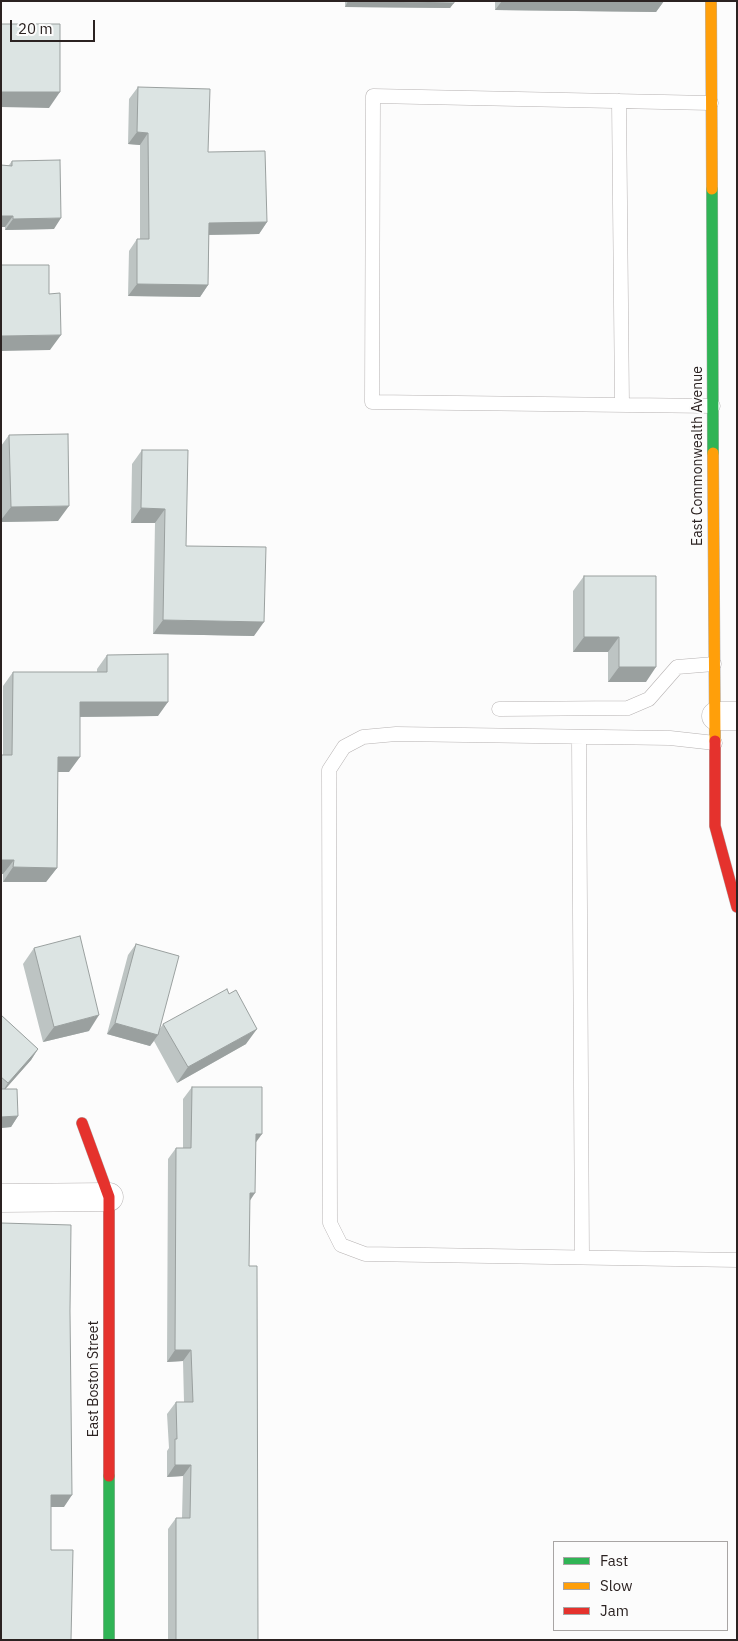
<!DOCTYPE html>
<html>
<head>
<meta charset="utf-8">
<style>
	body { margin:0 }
	#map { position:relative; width:738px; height:1641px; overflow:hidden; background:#fcfcfc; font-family:"IBM Plex Sans",sans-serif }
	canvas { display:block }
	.frame { position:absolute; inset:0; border:2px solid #2b2221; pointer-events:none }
	.legend { position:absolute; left:553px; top:1541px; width:175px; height:90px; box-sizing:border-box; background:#fcfcfc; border:1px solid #a8a5a4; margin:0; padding:6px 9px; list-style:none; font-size:15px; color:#2b2221 }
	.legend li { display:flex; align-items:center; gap:10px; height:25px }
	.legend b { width:25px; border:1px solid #a8a5a4 }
	.scale { position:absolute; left:10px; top:20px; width:85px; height:22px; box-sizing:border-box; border:2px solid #2b2221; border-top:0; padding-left:6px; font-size:15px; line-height:18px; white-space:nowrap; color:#2b2221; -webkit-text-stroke:4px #fcfcfc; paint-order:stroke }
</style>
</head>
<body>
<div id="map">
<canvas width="738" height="1641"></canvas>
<div class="frame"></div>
<ul class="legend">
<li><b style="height:6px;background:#30b455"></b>Fast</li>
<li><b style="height:6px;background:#ff9f0a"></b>Slow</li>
<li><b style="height:6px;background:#e5322d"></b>Jam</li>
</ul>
<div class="scale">20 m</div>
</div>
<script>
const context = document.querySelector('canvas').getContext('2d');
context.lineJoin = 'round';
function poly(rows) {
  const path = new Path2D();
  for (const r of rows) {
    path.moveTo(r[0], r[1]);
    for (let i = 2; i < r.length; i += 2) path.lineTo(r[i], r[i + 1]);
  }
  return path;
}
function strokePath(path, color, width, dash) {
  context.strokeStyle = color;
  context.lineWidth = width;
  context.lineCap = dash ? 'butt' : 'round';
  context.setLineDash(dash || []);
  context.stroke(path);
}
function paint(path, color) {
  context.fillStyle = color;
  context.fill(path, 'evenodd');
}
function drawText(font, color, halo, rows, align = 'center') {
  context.font = font + ' "IBM Plex Sans",sans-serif';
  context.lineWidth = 4;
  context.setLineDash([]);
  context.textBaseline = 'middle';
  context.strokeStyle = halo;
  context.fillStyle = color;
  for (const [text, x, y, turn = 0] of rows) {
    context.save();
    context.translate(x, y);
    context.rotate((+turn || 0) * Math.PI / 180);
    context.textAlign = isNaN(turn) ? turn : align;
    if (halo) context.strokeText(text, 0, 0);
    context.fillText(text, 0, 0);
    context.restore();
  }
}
const lane = poly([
	[619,101,622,405],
	[711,103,373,96,372,402,713,406],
	[499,709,628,708,649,699,677,667,714,664],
	[579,738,582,1257],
	[715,743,670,738,396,734,363,737,344,747,329,770,330,1223,341,1245,365,1254,737,1260]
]);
const street = poly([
	[716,716,737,716],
	[1,1198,109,1197]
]);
const fast = poly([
	[712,189,713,453],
	[109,1476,109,1640]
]);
const slow = poly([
	[711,1,712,189],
	[713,453,715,741]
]);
const jam = poly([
	[715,741,715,826,737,907],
	[82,1123,109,1197,109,1476]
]);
strokePath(lane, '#b6b2b2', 15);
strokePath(street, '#b6b2b2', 29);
strokePath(fast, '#b6b2b2', 12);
strokePath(slow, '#b6b2b2', 12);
strokePath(jam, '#b6b2b2', 12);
strokePath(lane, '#fff', 14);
strokePath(street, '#fff', 28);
strokePath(fast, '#30b455', 11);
strokePath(slow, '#ff9f0a', 11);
strokePath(jam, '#e5322d', 11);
paint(poly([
	[345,1,454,1,450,8,345,7],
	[495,1,664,1,656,12,495,10],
	[138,87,208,152,267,222,259,234,209,235,208,285,200,297,128,296,129,251,137,239,140,239,140,145,128,144,129,99],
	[12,161,54,229,5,230,5,227,1,227,1,165,9,165],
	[9,435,58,521,1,522,1,446],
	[142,450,186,546,254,636,153,634,155,523,131,523,132,464],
	[584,576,646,682,608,682,608,652,573,652,573,591],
	[107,655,158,716,80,717,69,772,58,772,57,868,46,882,3,882,3,686,13,672,97,672,97,669],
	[136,944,159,1030,163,1024,246,1044,177,1083,154,1041,150,1046,107,1034,128,955],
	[34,948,89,1031,43,1042,23,964],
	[1,1015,38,1049,31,1060,5,1089,18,1116,11,1127,1,1128],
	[192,1087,256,1142,250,1200,249,1266,258,1640,168,1640,168,1529,176,1518,182,1518,183,1476,167,1477,167,1451,169,1448,167,1414,176,1402,184,1402,183,1361,167,1362,168,1159,176,1148,183,1148,183,1099]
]), '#bdc4c3');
paint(poly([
	[348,1,454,3,450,8,345,7],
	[502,1,664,1,656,12,495,10],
	[1,92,60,92,49,108,1,107],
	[137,132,148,133,140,145,128,144],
	[1,216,13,216,5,227,1,227],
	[61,218,54,229,5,230,13,219],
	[267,222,259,234,201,235,209,223],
	[137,284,208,285,200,297,128,296],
	[61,335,50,350,1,351,1,336],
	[69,506,58,521,1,522,1,520,11,507],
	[141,508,165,509,155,523,131,523],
	[163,620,264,622,254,636,153,634],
	[584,637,619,637,608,652,573,652],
	[619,667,656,667,646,682,608,682],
	[80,702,168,702,158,716,70,717],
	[58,757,80,757,69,772,48,772],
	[1,860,14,860,3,874,1,874],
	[13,867,57,868,46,882,3,882],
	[99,1015,89,1031,43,1042,54,1027],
	[115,1023,158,1035,150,1046,107,1034],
	[257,1029,246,1044,177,1083,188,1067],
	[38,1049,31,1060,1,1094,8,1083],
	[18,1116,11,1127,1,1128,1,1117],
	[256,1134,262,1134,254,1145],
	[250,1193,255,1193,247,1205],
	[175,1350,191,1350,183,1361,167,1362],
	[175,1465,191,1465,183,1476,167,1477],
	[51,1495,72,1495,64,1507,43,1507]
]), '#9aa09f');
const building = poly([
	[352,1,454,1,454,3,352,1],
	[1,24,60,24,60,92,1,92,1,24],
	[138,87,210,89,208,152,265,151,267,222,209,223,208,285,137,284,137,239,149,239,148,133,137,132,138,87],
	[60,160,61,218,13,219,13,216,1,216,1,165,12,166,12,161,60,160],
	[1,265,49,265,49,294,60,293,61,335,1,336,1,265],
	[68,434,69,506,11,507,9,435,68,434],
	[142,450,188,450,186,546,266,547,264,622,163,620,165,509,141,508,142,450],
	[584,576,656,576,656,667,619,667,619,637,584,637,584,576],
	[168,654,168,702,80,702,80,757,58,757,57,868,13,867,14,860,1,860,1,755,12,755,13,672,107,672,107,655,168,654],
	[80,936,99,1015,54,1027,34,948,80,936],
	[136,944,179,956,158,1035,115,1023,136,944],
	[227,989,229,994,236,990,257,1029,188,1067,163,1024,227,989],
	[1,1015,38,1049,8,1083,1,1077,1,1015],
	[192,1087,262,1087,262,1134,256,1134,255,1193,250,1193,249,1266,257,1266,258,1640,176,1640,176,1518,190,1518,191,1465,175,1465,175,1439,177,1439,176,1402,193,1402,191,1350,175,1350,176,1148,191,1148,192,1087],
	[1,1089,17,1089,18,1116,1,1117,1,1089],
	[1,1223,71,1225,70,1311,72,1495,51,1495,51,1550,73,1550,71,1640,1,1640,1,1223]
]);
paint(building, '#dce4e3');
strokePath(building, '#9aa09f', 1);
drawText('14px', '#2b2221', '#fcfcfc', [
	["East Commonwealth Avenue",698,456,-90],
	["East Boston Street",94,1379,-90]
]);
</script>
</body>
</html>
